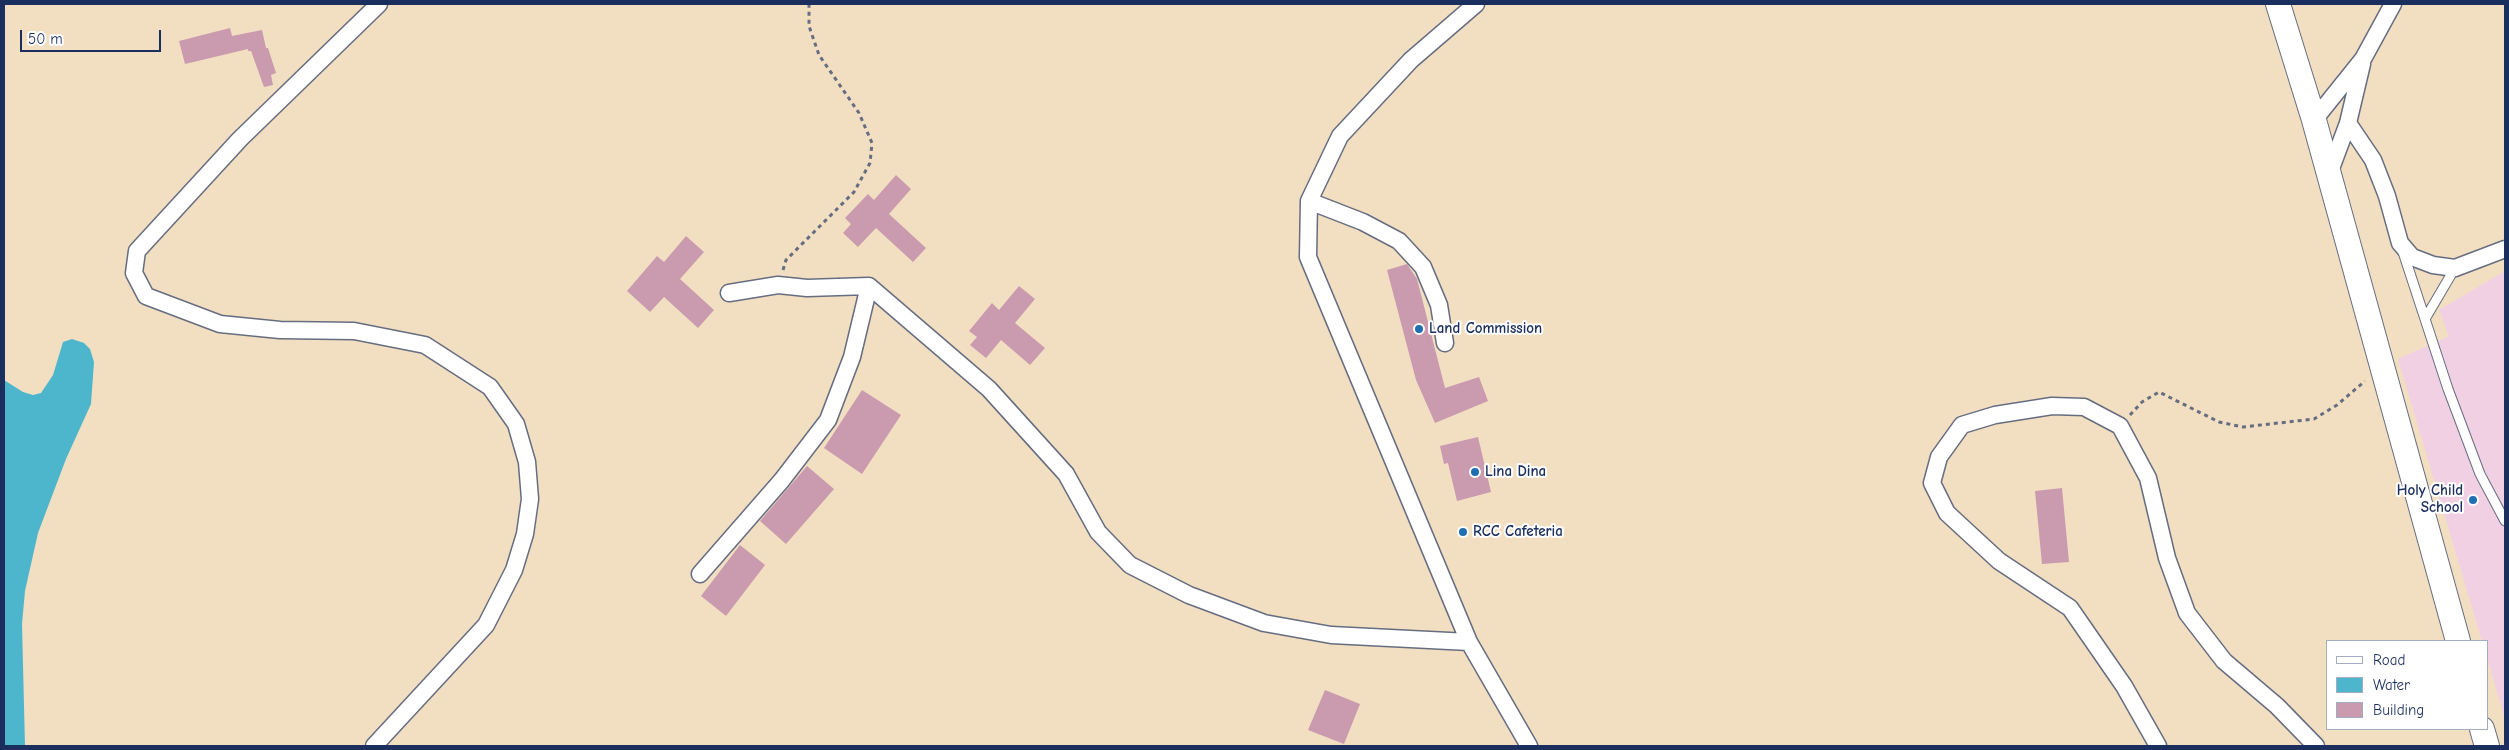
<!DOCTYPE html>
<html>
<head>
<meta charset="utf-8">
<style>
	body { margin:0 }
	#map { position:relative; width:2509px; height:750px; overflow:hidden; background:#f2dfc1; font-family:"Comic Neue",sans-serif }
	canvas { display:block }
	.frame { position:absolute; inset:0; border:5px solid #1b2f5e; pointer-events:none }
	.legend { position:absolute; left:2326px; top:640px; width:162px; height:90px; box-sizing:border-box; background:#fff; border:1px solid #a4acbf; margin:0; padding:6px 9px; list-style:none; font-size:15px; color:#1b2f5e }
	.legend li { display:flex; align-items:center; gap:10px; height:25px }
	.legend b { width:25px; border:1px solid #a4acbf }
	.scale { position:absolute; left:20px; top:30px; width:141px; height:22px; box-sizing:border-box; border:2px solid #1b2f5e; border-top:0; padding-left:6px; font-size:15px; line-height:18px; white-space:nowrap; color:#1b2f5e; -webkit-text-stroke:4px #fff; paint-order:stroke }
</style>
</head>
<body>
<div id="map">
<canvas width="2509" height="750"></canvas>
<div class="frame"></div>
<ul class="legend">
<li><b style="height:6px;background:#fff"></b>Road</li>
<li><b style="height:14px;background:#4eb6cc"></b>Water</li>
<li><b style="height:14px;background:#ca9aaf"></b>Building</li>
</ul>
<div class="scale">50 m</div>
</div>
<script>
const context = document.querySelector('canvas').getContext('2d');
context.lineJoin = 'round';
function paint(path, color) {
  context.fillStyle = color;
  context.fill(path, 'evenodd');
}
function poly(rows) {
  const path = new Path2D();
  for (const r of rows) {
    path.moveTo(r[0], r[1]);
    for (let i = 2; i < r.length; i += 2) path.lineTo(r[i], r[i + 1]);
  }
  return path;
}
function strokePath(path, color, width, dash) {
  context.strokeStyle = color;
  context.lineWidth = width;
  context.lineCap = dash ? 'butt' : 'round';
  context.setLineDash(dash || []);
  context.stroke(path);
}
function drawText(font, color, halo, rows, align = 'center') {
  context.font = font + ' "Comic Neue",sans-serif';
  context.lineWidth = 4;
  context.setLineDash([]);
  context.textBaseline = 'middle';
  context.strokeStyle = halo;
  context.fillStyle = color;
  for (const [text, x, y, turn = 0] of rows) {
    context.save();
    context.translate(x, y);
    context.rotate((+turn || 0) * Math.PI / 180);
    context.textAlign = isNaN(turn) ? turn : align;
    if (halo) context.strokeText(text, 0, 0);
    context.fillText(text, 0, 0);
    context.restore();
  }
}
paint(poly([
	[2505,271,2505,719,2488,661,2488,641,2482,641,2398,359,2449,336,2439,310]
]), '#f1d0e3');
paint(poly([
	[72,339,84,343,90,349,94,362,91,404,66,459,38,533,25,591,22,624,25,746,4,746,4,380,23,392,33,395,41,393,53,375,63,342]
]), '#4eb6cc');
paint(poly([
	[230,28,232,36,262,30,266,48,268,48,276,73,271,75,273,85,264,87,251,51,248,51,248,49,185,64,179,41],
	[896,175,911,189,889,214,926,248,913,262,876,228,858,247,843,233,851,224,845,218,868,194,874,200],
	[686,236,704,252,680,279,714,310,698,328,664,297,650,312,627,291,657,256,664,262],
	[1407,264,1417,279,1445,388,1479,377,1488,401,1435,423,1416,380,1387,270],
	[1019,286,1035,299,1015,323,1045,348,1030,365,1001,340,986,358,970,345,977,337,969,331,992,303,999,310],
	[862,390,901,415,862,474,824,448],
	[1478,437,1491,492,1457,501,1448,463,1444,464,1440,446],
	[807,466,834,489,786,544,760,521],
	[2062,488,2069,562,2042,564,2035,491],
	[740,545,765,565,726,616,701,596],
	[1325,690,1360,704,1344,744,1308,730]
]), '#ca9aaf');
const lane = poly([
	[2403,252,2448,389,2480,474,2505,521],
	[2425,319,2455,268]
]);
const street = poly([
	[1476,4,1411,60,1340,136,1309,201,1308,257,1469,642,1529,746],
	[2314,120,2363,59,2393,4],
	[2348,123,2373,160,2387,196,2400,243,2412,257,2433,265,2455,268,2505,249],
	[2329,174,2348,123,2362,64],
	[1309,201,1363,222,1399,241,1423,267,1439,305,1445,343],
	[729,293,778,285,807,288,869,286,989,389,1066,474,1098,532,1130,565,1189,595,1264,623,1331,635,1469,642],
	[700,574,782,480,828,420,852,357,869,286],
	[374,746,486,625,514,570,525,534,530,499,527,462,516,424,490,387,425,345,354,331,280,330,220,324,146,296,134,273,137,251,240,139,379,4],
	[2158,746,2124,686,2070,608,1999,561,1947,513,1932,483,1939,457,1962,425,1995,415,2052,406,2084,407,2120,426,2148,478,2167,558,2187,613,2224,661,2277,706,2316,746]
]);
const secondary = poly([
	[2278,4,2314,120,2458,641],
	[2482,729,2487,746]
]);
strokePath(lane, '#666d81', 11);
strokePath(street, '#666d81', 19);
strokePath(secondary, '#666d81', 26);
strokePath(poly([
	[783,270,786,260,854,192,870,163,872,143,859,113,819,55,809,26,809,4],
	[2130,415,2142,402,2159,392,2219,422,2243,427,2314,419,2337,405,2365,381]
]), '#666d81', 3, [4, 4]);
strokePath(lane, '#fff', 9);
strokePath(street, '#fff', 16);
strokePath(secondary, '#fff', 24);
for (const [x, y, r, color] of [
	[1419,329,5,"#1f6fb2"],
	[1475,472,5,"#1f6fb2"],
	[2473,500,5,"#1f6fb2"],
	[1463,532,5,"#1f6fb2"]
]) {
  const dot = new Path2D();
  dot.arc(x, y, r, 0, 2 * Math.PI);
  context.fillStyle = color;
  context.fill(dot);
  strokePath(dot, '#fff', 2);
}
drawText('bold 15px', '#1b2f5e', '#fff', [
	["Land Commission",1429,329],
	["Lina Dina",1485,472],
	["Holy Child",2463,491,"right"],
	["School",2463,508,"right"],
	["RCC Cafeteria",1473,532]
], 'left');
</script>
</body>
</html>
